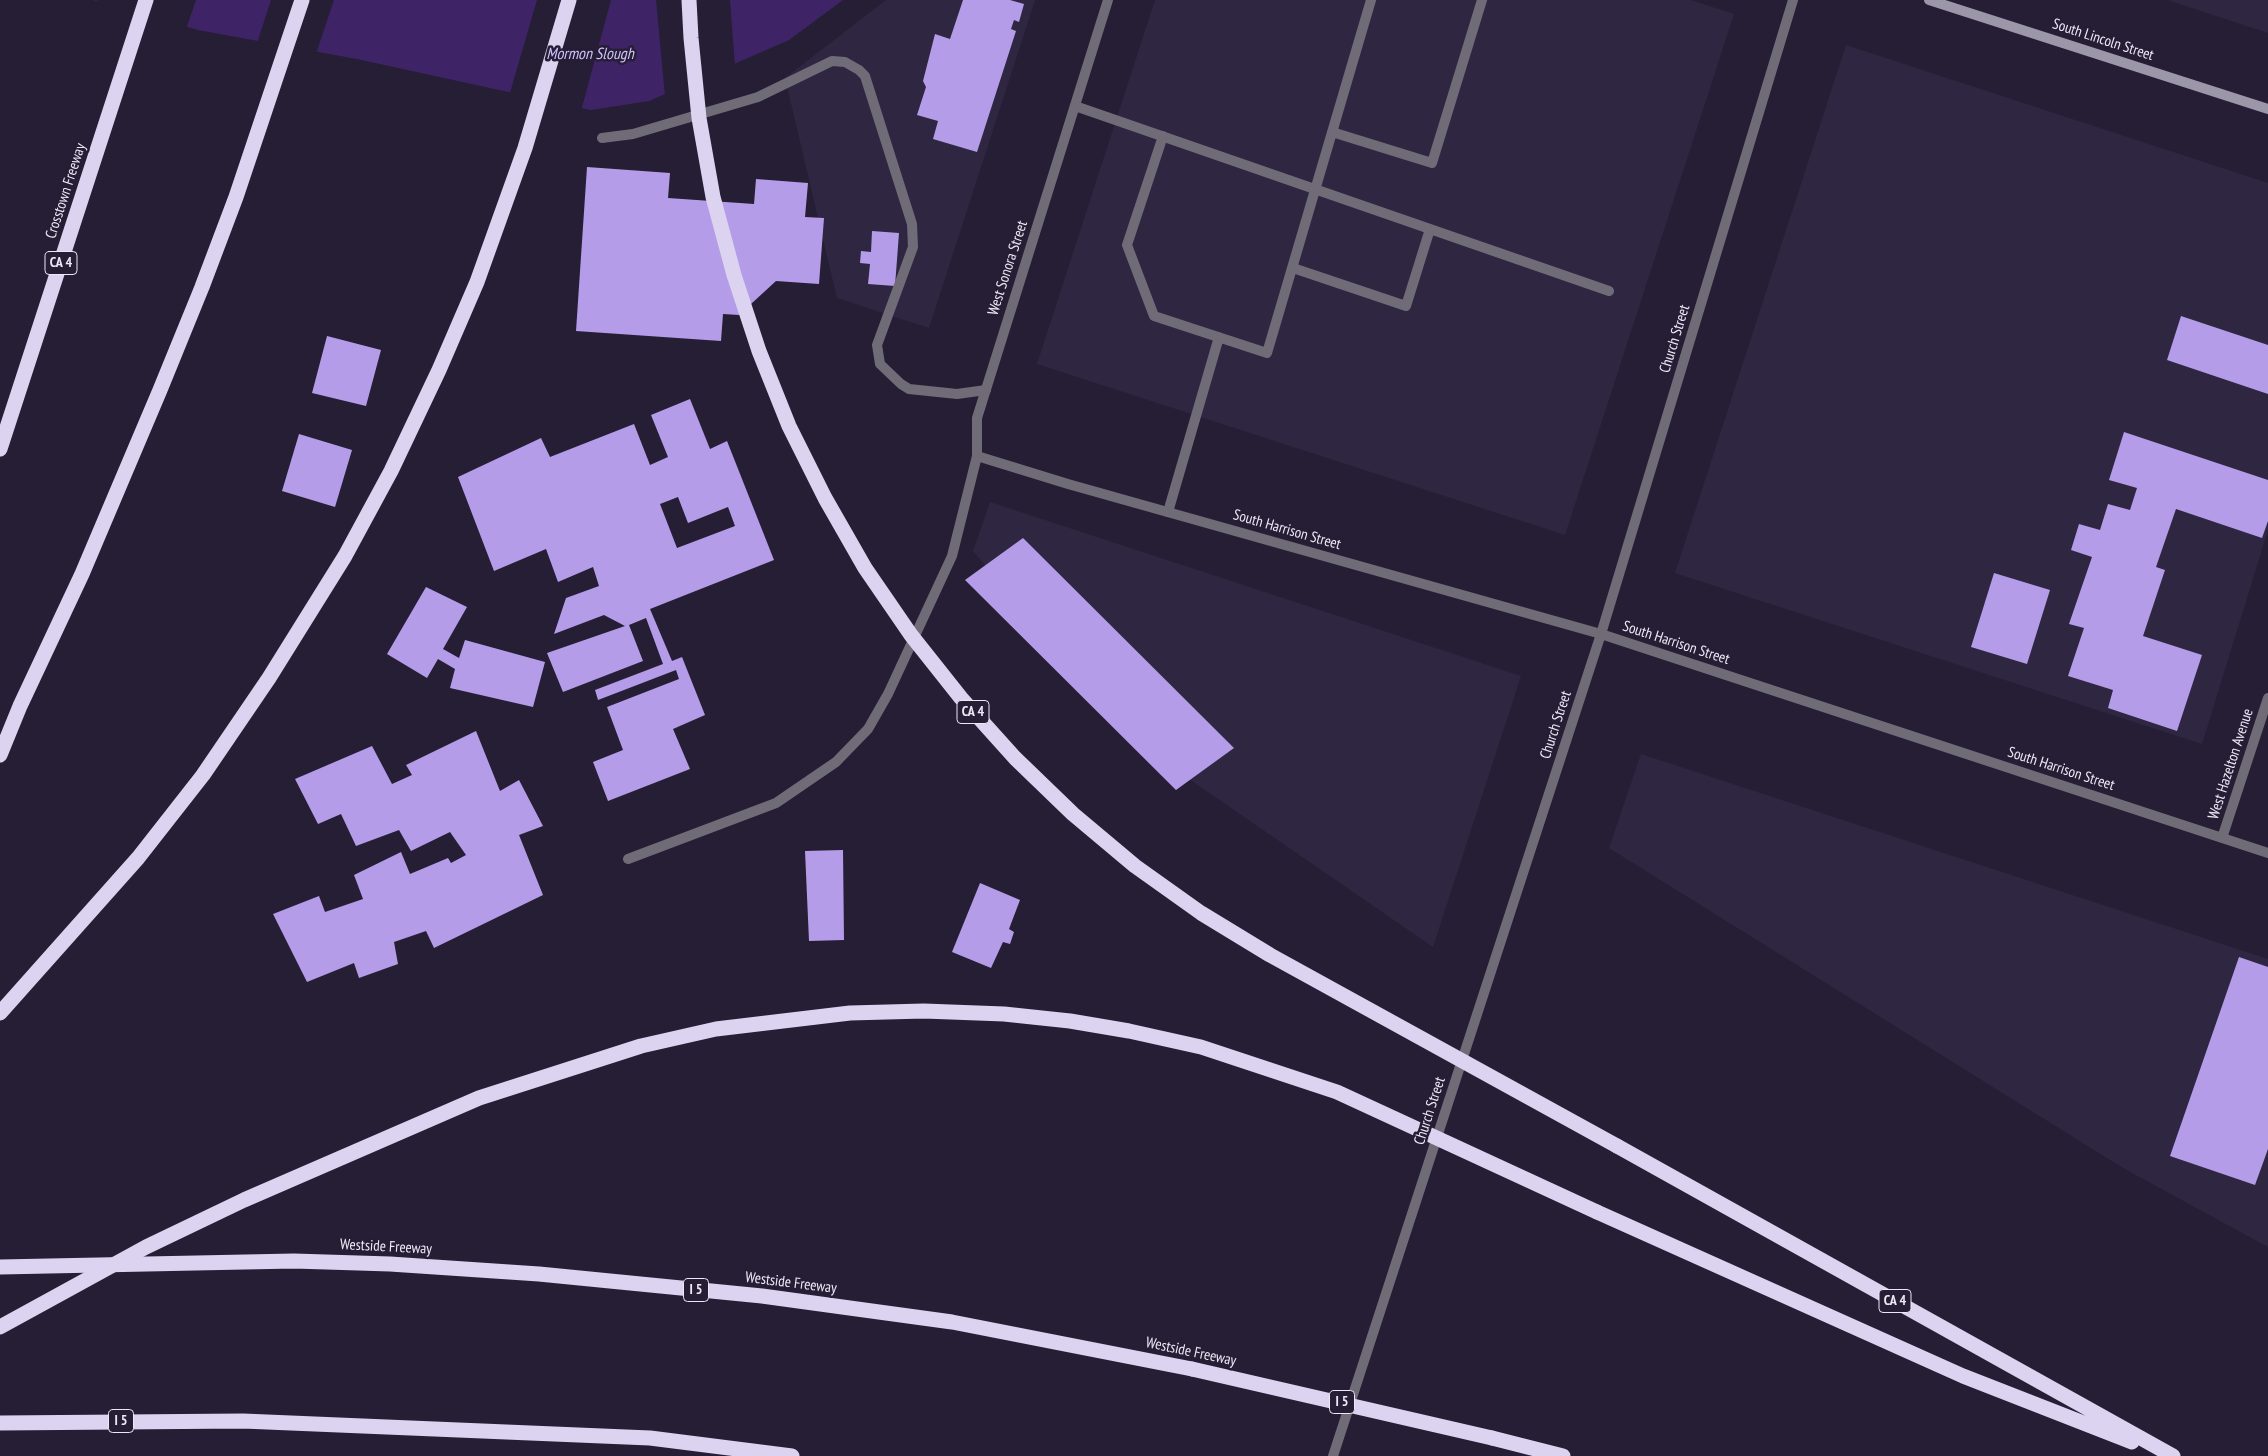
<!DOCTYPE html>
<html>
<head>
<meta charset="utf-8">
<style>
	body { margin:0 }
	canvas { display:block; background:#251e34 }
</style>
</head>
<body>
<canvas width="2268" height="1456"></canvas>
<script>
const context = document.querySelector('canvas').getContext('2d');
context.lineJoin = 'round';
function paint(path, color) {
  context.fillStyle = color;
  context.fill(path, 'evenodd');
}
function poly(rows) {
  const path = new Path2D();
  for (const r of rows) {
    path.moveTo(r[0], r[1]);
    for (let i = 2; i < r.length; i += 2) path.lineTo(r[i], r[i + 1]);
  }
  return path;
}
function strokePath(path, color, width, dash) {
  context.strokeStyle = color;
  context.lineWidth = width;
  context.lineCap = dash ? 'butt' : 'round';
  context.setLineDash(dash || []);
  context.stroke(path);
}
function drawText(font, color, halo, rows, align = 'center') {
  context.font = font + ' "PT Sans Narrow",sans-serif';
  context.lineWidth = 5;
  context.setLineDash([]);
  context.textBaseline = 'middle';
  context.strokeStyle = halo;
  context.fillStyle = color;
  for (const [text, x, y, turn = 0] of rows) {
    context.save();
    context.translate(x, y);
    context.rotate((+turn || 0) * Math.PI / 180);
    context.textAlign = isNaN(turn) ? turn : align;
    if (halo) context.strokeText(text, 0, 0);
    context.fillText(text, 0, 0);
    context.restore();
  }
}
paint(poly([
	[886,0,1035,0,929,328,837,298,785,78],
	[1155,0,1691,0,1734,14,1565,535,1037,364],
	[2168,0,2268,0,2268,33],
	[1846,45,2268,183,2268,530,2202,744,1675,573],
	[990,502,1521,676,1433,947,1131,739,973,551],
	[1641,754,2268,959,2268,1247,2123,1168,1609,848]
]), '#2f2642');
paint(poly([
	[93,0,843,0,789,40,649,101,591,110,357,59,198,30]
]), '#3e2467');
paint(poly([
	[97,0,196,0,186,29,96,3],
	[271,0,334,0,316,54,257,43],
	[537,0,611,0,581,111,509,96],
	[656,0,730,0,735,66,665,97]
]), '#251e34');
paint(poly([
	[963,0,1010,0,1024,4,1019,22,1014,20,1011,29,1016,31,977,152,933,139,938,121,917,115,926,87,923,81,935,34,950,39],
	[587,167,670,173,668,198,754,204,756,179,808,183,805,217,824,218,819,284,776,281,739,315,723,314,721,341,576,331],
	[872,231,899,233,895,286,868,284,870,264,860,263,861,251,871,252],
	[2181,316,2268,345,2268,394,2167,360],
	[327,336,381,350,366,406,312,393],
	[690,399,710,449,727,441,774,560,650,609,672,661,682,657,705,715,673,729,690,769,608,801,593,762,623,750,607,707,679,679,676,670,598,700,595,690,663,664,646,618,629,625,643,661,563,692,547,653,625,626,604,615,554,634,566,598,599,586,593,567,558,582,546,549,494,571,458,477,541,438,550,457,634,424,650,465,668,457,651,415],
	[678,497,688,523,728,507,735,526,677,548,660,504],
	[2124,432,2268,480,2268,521,2262,538,2176,509,2156,567,2165,570,2143,636,2202,655,2177,731,2108,708,2113,690,2068,676,2084,628,2069,624,2092,557,2071,550,2079,524,2100,530,2108,504,2130,510,2137,488,2109,480],
	[299,434,352,450,335,507,282,491],
	[1023,538,1234,748,1176,790,965,580],
	[1994,573,2050,590,2027,664,1971,647],
	[426,587,467,607,443,649,459,658,465,640,545,662,533,707,450,688,455,669,438,659,427,678,387,654],
	[476,731,500,791,519,780,543,826,519,835,543,895,434,948,426,931,394,942,398,964,359,978,354,963,307,982,273,914,319,896,325,912,363,899,354,875,401,852,410,874,448,858,451,863,466,855,450,832,411,851,399,830,356,846,341,814,318,824,295,779,372,746,392,784,412,775,406,765],
	[843,850,844,940,809,941,805,851],
	[980,883,1020,900,1009,929,1014,932,1010,944,1003,942,991,968,952,952],
	[2239,957,2268,967,2268,1149,2255,1185,2170,1156]
]), '#b49ce9');
strokePath(poly([
	[1075,106,1609,291],
	[1332,132,1432,163,1482,0],
	[1163,136,1127,245,1154,316,1267,353,1371,0],
	[602,138,633,134,758,97,832,61,845,62,859,70,865,76,912,224,913,247,877,345,880,364,901,384,909,389,957,394,986,390],
	[1293,268,1406,306,1430,229],
	[1168,512,1219,337],
	[628,859,776,803,836,762,868,729,888,694,952,556,977,456]
]), '#6f6c77', 10);
strokePath(poly([
	[1108,0,977,418,977,456,1068,484,1601,634,2268,853],
	[2222,838,2268,698],
	[1333,1456,1601,634,1793,0]
]), '#6f6c77', 10);
strokePath(poly([
	[1929,0,2268,109]
]), '#9b96a8', 10);
strokePath(poly([
	[0,449,146,0],
	[0,755,20,706,82,574,160,390,202,287,236,197,302,0],
	[0,1013,138,858,203,775,269,678,345,556,391,471,439,370,477,282,525,148,569,0],
	[1617,1146,2173,1456],
	[1597,1212,1963,1376,2132,1442],
	[0,1267,294,1261,390,1264,539,1274,762,1296,952,1322,1192,1369],
	[0,1423,243,1421,650,1438,792,1456],
	[1492,1438,1563,1456]
]), '#dbd3f0', 15);
strokePath(poly([
	[689,0,691,38,699,118,713,197,734,275,759,351,789,426,825,498,865,568,911,635,961,698,1015,758,1073,814,1135,866,1201,913,1270,955,1617,1146],
	[0,1327,146,1247,244,1200,479,1098,641,1046,716,1029,850,1013,924,1011,1004,1014,1070,1021,1129,1031,1201,1047,1337,1092,1597,1212],
	[1192,1369,1492,1438]
]), '#dbd3f0', 15);
for (const [x, y, w] of [
	[61,263,32],
	[973,712,32],
	[696,1290,25],
	[1895,1301,32],
	[1342,1402,25],
	[121,1421,25]
]) {
  const box = new Path2D();
  box.roundRect(x - w / 2, y - 11.5, w, 23, 4);
  context.fillStyle = '#251e34';
  context.fill(box);
  strokePath(box, '#ece9f7', 1);
}
drawText('bold 14px', '#ece9f7', null, [
	["CA 4",61,263],
	["CA 4",973,712],
	["I 5",696,1290],
	["CA 4",1895,1301],
	["I 5",1342,1402],
	["I 5",121,1421]
]);
drawText('15px', '#ece9f7', '#251e34', [
	["South Lincoln Street",2103,40,18],
	["Crosstown Freeway",66,191,-72],
	["West Sonora Street",1008,268,-72],
	["Church Street",1675,339,-73],
	["South Harrison Street",1287,530,16],
	["South Harrison Street",1676,643,18],
	["Church Street",1556,725,-72],
	["West Hazelton Avenue",2231,764,-72],
	["South Harrison Street",2061,769,18],
	["Church Street",1430,1111,-72],
	["Westside Freeway",386,1247,3],
	["Westside Freeway",791,1283,7],
	["Westside Freeway",1191,1352,12]
]);
drawText('italic 16px', '#d3c1fe', '#251e34', [
	["Mormon Slough",590,54]
]);
</script>
</body>
</html>
